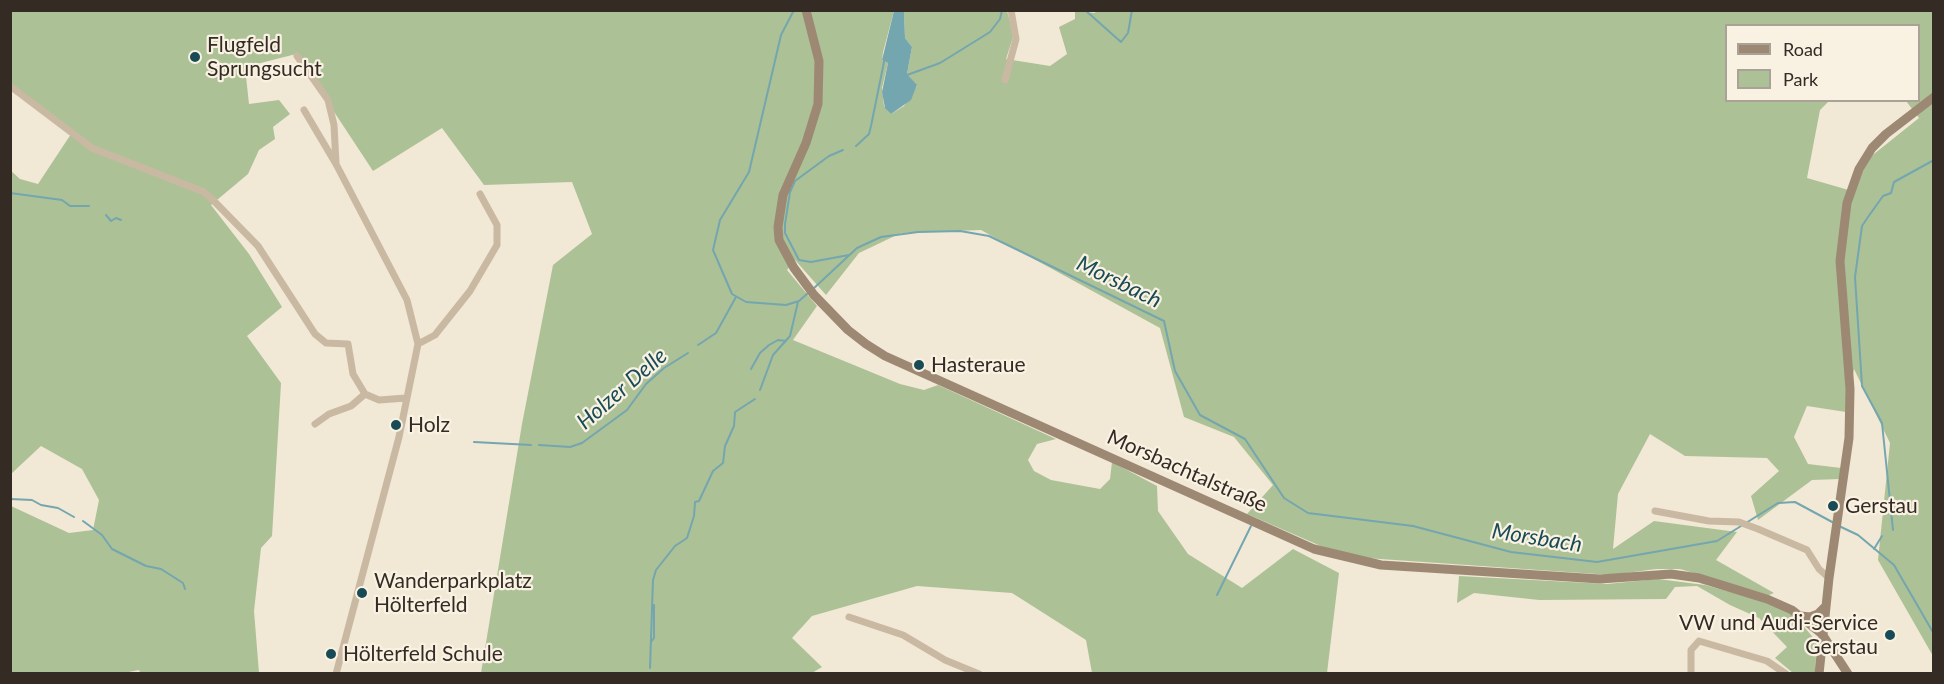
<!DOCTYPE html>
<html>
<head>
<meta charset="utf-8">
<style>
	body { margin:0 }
	#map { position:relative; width:1944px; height:684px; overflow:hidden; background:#f2e8d6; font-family:Lato,sans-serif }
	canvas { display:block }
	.frame { position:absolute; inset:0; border:12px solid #342b25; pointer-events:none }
	.legend { position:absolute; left:1725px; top:24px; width:195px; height:78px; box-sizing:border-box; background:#f9f2e2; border:2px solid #aaa296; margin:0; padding:8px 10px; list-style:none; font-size:18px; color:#342b25 }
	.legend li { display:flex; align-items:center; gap:12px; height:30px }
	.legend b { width:30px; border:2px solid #aaa296 }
</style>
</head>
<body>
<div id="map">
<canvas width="1944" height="684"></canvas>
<div class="frame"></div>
<ul class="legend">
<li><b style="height:8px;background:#9d8874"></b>Road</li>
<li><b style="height:16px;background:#adc196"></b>Park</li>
</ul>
</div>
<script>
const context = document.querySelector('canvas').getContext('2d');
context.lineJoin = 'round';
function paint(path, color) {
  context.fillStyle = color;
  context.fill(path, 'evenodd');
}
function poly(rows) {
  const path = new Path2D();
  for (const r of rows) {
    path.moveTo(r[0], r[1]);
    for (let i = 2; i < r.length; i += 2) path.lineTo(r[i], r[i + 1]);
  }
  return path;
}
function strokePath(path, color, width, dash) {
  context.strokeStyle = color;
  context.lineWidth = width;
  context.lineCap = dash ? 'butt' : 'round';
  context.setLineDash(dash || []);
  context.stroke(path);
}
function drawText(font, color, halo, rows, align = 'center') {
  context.font = font + ' Lato,sans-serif';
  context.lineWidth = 4.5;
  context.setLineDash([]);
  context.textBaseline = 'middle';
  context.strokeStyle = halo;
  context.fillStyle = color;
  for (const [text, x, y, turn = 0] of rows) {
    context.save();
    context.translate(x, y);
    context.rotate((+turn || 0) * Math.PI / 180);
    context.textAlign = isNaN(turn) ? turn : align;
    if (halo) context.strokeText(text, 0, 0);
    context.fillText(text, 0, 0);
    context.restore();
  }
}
paint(poly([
	[1096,10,1933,11,1933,656,1878,560,1890,443,1854,369,1846,412,1807,406,1794,437,1808,464,1841,468,1840,479,1812,480,1758,520,1751,496,1779,471,1767,458,1685,456,1650,434,1618,494,1613,549,1654,521,1737,532,1716,560,1774,593,1769,595,1680,569,1656,569,1611,575,1366,558,1330,550,1247,514,1273,485,1234,437,1184,417,1160,328,981,230,901,233,859,253,826,295,795,260,787,270,817,306,793,340,900,384,924,390,938,385,1056,439,1037,444,1028,460,1034,471,1051,480,1100,489,1110,479,1112,462,1157,486,1158,511,1188,554,1242,588,1293,549,1339,573,1327,673,1092,673,1086,640,1012,593,917,586,812,616,792,638,822,667,812,673,481,673,522,424,553,265,592,234,572,182,484,185,442,128,373,171,296,54,245,67,249,104,279,100,290,114,273,127,275,139,259,150,248,174,211,205,249,254,282,307,247,336,281,383,272,536,261,548,254,611,259,673,141,674,139,670,118,674,11,673,11,506,69,533,93,530,99,500,82,469,41,446,11,474,10,170,20,179,38,184,73,131,11,84,11,11,894,11,883,52,882,60,888,63,882,88,884,106,891,114,904,106,917,86,907,74,912,47,905,38,904,11,1007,11,1014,34,1006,59,1050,66,1067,54,1059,27,1075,19,1075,11,1095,13],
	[1726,26,1918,26,1918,100,1906,101,1919,118,1869,158,1852,191,1807,178,1820,110,1830,100,1726,100],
	[1459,576,1607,584,1658,579,1705,585,1756,599,1793,614,1817,642,1815,673,1793,673,1775,658,1787,647,1759,618,1730,605,1697,586,1675,587,1666,599,1539,600,1474,593,1457,603]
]), '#adc196');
paint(poly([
	[894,11,904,11,905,38,912,47,907,74,917,85,911,100,891,114,885,108,882,92,888,63,882,60]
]), '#74a6af');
strokePath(poly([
	[794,10,781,35,749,172,720,220,713,250,732,294,746,302,786,305,799,301,808,293],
	[1085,10,1121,42,1128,33,1132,10],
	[907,75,940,63,990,32,1000,19,1002,10],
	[856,146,869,134,871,126,885,57],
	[843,150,829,156,795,181,790,192,785,224,785,233,799,260,811,262,849,255],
	[10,193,62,200,70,206,89,206],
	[106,215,111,221,116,218,121,220],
	[813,289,857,248,881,237,918,232,960,231,989,236,1164,321,1175,371,1200,415,1245,439,1284,498,1308,513,1413,526,1511,552,1597,562,1717,541,1778,503,1795,502,1834,523],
	[698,345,716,333,736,297],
	[751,369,760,353,769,345,778,340,786,341],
	[760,390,773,355,790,336,798,302],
	[474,442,531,445],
	[539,445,570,447,582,443,627,410,646,384,664,368,688,353],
	[10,499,32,500,41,505,58,508,74,517],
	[83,521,102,535,112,549,146,566,161,569,183,583,185,589],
	[1839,526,1858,535,1894,565,1934,634],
	[1893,530,1882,423,1862,386,1855,277,1862,226,1868,217,1883,196,1891,193,1894,182,1934,160],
	[1874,549,1882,536],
	[1217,595,1251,526],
	[651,642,654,638,654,605],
	[650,668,653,580,656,570,675,546,687,538,694,516,695,502,699,501,713,471,723,463,725,446,734,426,735,412,755,399]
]), '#74a6af', 2);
strokePath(poly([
	[297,56,328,100,334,125,336,163],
	[1005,80,1016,39,1011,10],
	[10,86,92,148,204,192,214,201,258,246,315,334,326,343,348,344,353,374,365,394,379,400,406,398],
	[304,110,336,164,407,300,418,344,399,437,336,674],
	[418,344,435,335,470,291,497,245,497,225,480,194],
	[315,424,329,414,351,406,365,394],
	[1655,511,1709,521,1739,522,1758,529,1807,550,1819,569,1829,578],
	[849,617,903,635,945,660,979,674],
	[1691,674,1691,650,1699,641,1767,661,1786,674]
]), '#cab9a2', 7);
strokePath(poly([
	[806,10,819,61,818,104,806,143,783,195,778,227,779,240,794,268,814,295,848,330,866,344,885,356,1314,549,1381,565,1600,579,1671,574,1699,578,1767,599,1792,610,1822,634,1848,674],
	[1801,616,1810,617,1818,614,1826,606],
	[1819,674,1829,578,1849,438,1850,389,1840,261,1847,203,1859,169,1872,148,1886,134,1934,97]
]), '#9d8874', 9);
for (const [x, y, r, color] of [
	[195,57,6,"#194b57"],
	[919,365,6,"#194b57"],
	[396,425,6,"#194b57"],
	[1833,506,6,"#194b57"],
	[362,593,6,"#194b57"],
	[1890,635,6,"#194b57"],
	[331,654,6,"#194b57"]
]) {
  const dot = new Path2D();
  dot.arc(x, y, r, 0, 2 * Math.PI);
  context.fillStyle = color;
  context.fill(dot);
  strokePath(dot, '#f9f2e2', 2);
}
drawText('21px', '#342b25', '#f9f2e2', [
	["Flugfeld",207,45],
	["Sprungsucht",207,69],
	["Hasteraue",931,365],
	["Holz",408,425],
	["Gerstau",1845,506],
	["Wanderparkplatz",374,581],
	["Hölterfeld",374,605],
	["VW und Audi-Service",1878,623,"right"],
	["Gerstau",1878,647,"right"],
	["Hölterfeld Schule",343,654]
], 'left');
drawText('21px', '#342b25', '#f9f2e2', [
	["Morsbachtalstraße",1187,471,24]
]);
drawText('italic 22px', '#194b57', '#f9f2e2', [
	["Morsbach",1119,282,26],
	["Holzer Delle",622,389,-41],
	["Morsbach",1537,538,9]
]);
</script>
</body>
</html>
